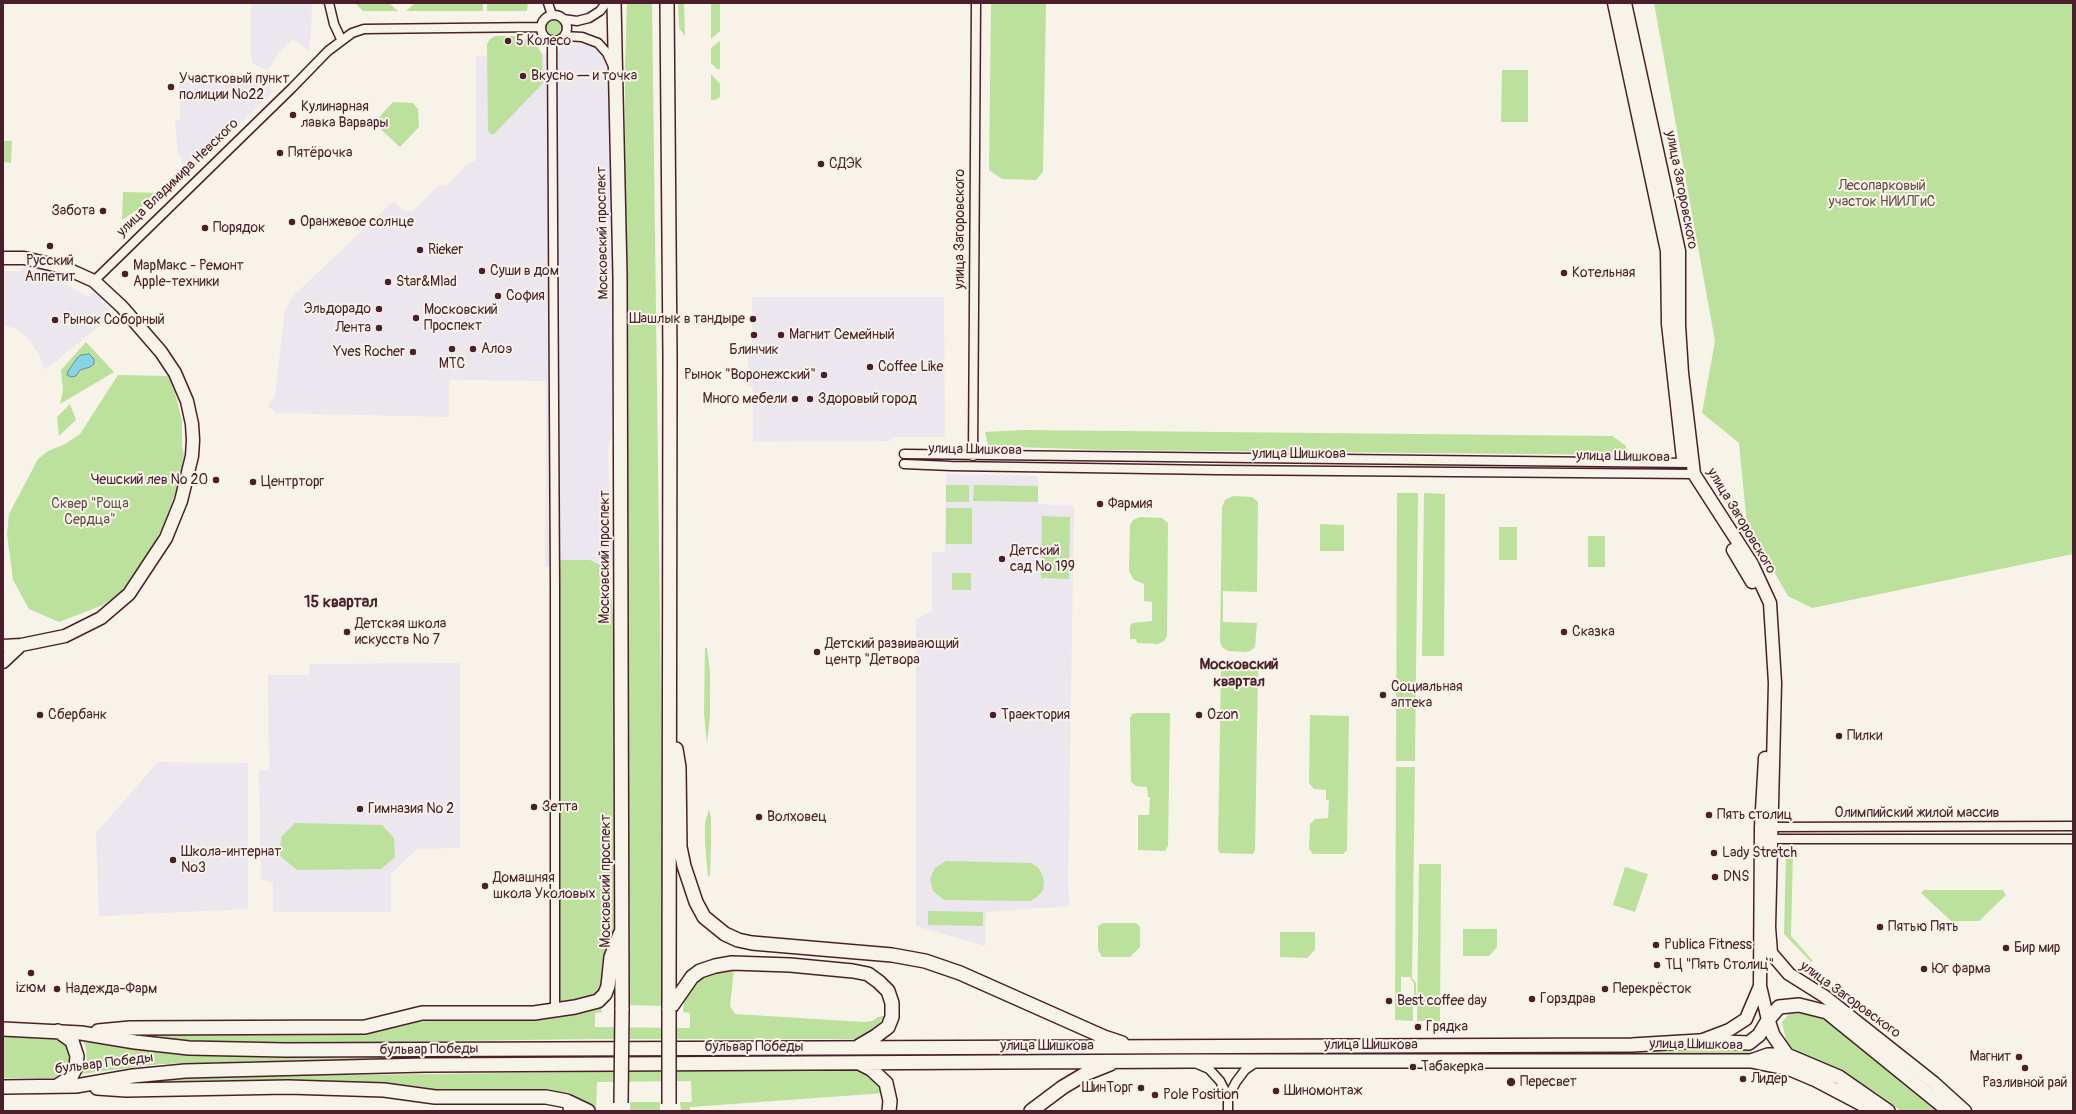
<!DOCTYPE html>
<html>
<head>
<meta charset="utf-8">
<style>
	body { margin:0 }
	#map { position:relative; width:2076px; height:1114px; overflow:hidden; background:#f7f3e8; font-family:Pangolin,sans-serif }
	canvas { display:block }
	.frame { position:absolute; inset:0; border:4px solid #4a1f2b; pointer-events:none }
</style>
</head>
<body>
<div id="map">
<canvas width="2076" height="1114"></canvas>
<div class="frame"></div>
</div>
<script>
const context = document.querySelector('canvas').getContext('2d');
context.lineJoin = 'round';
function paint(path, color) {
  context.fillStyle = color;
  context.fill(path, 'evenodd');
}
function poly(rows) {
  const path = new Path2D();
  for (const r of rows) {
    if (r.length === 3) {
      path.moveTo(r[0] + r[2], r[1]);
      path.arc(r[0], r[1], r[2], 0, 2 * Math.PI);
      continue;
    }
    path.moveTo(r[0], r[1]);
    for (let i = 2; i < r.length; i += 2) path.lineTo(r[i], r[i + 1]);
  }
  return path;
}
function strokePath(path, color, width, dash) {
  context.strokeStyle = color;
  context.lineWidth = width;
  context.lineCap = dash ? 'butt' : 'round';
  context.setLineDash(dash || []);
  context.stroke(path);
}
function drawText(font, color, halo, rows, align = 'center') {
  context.font = font + ' Pangolin,sans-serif';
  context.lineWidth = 4;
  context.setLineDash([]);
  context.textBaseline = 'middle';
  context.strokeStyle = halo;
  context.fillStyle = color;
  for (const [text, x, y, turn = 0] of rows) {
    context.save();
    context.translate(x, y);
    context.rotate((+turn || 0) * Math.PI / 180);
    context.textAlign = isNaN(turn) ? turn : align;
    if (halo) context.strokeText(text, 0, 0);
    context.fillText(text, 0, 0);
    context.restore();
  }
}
paint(poly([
	[251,3,312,3,311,34,308,51,293,39,279,53,268,70,253,64,251,55],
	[570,44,598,46,609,59,613,287,612,432,608,451,613,567,545,567,546,381,449,380,449,417,276,413,268,406,275,396,285,310,295,294,394,201,404,211,412,212,438,185,447,186,465,166,476,160,476,56,536,56,556,52],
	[227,72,250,75,274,91,183,179,181,157,178,155,175,121,180,118,179,79,220,79],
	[30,263,56,272,57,279,88,297,94,293,114,314,45,370,39,354,26,336,17,329,3,325,3,271,20,271],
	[752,297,944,297,945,437,892,437,891,441,753,442,753,387,748,387,748,346,752,346],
	[946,474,1038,476,1038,504,1074,506,1068,886,1070,906,986,912,985,946,916,926,916,619,932,611,932,552,945,552],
	[460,663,460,848,417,849,391,874,391,912,273,912,273,883,261,879,259,770,269,770,268,675,309,675,309,664],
	[158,762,248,763,248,909,99,916,96,833]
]), '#ece6ee');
paint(poly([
	[355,3,389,3,398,11,363,11],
	[415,3,483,3,483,11,406,11],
	[487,3,528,3,527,11,487,11],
	[627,3,652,3,665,1006,627,1005,625,67],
	[678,3,684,3,685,36,679,28],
	[711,3,720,3,720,31,711,39],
	[991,3,1046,3,1043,172,1036,180,1002,179,989,170],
	[1654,3,2073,3,2073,554,1812,608,1788,596,1747,525,1739,443,1702,413,1715,341],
	[554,28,9],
	[495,36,519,36,537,46,542,54,543,83,494,134,490,134,488,130,487,44,490,39],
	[720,41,720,68,718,70,711,63,711,48],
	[1502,70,1528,70,1528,122,1501,122],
	[711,74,720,84,720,97,715,100,711,100],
	[393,102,413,103,418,109,419,127,400,147,374,123],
	[3,141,12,141,11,163,3,162],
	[123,192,162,193,122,220],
	[86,342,114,372,60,404,63,390,61,370],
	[118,375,168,376,175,392,182,421,182,445,184,456,180,480,164,525,145,560,120,593,103,605,59,622,29,609,13,580,7,534,9,514,38,459,48,451,65,444,80,434],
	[70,404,76,420,59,436,57,417],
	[1024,430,1612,436,1625,445,1629,455,1103,450,988,446,985,432],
	[946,485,969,485,969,502,946,502],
	[974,485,1038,486,1038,502,973,501],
	[1397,493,1418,493,1415,761,1396,761],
	[1424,493,1445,494,1444,656,1422,656],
	[1233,496,1252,497,1258,502,1257,592,1223,591,1223,622,1257,623,1255,647,1250,651,1245,652,1228,651,1222,647,1220,641,1222,507,1225,500],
	[946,508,972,508,972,544,946,544],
	[1042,516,1070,517,1069,579,1041,578],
	[1140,517,1162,518,1168,523,1167,636,1164,641,1158,644,1137,643,1136,639,1130,639,1130,626,1132,623,1152,621,1152,602,1144,601,1144,584,1134,580,1129,571,1130,525,1133,520],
	[1320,524,1344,525,1344,551,1320,551],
	[1499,527,1517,527,1517,560,1499,560],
	[1588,536,1605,536,1605,567,1588,567],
	[555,560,590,560,602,566,609,577,615,636,623,929,605,994,555,1009],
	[952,573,971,573,971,590,952,590],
	[705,648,707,648,710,672,710,716,707,744,704,713],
	[1248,660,1255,664,1258,670,1255,850,1253,854,1220,853,1218,850,1221,667,1222,664,1228,661],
	[1136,713,1170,713,1168,846,1165,851,1138,850,1138,815,1149,815,1150,797,1148,797,1147,787,1136,786,1131,782,1130,718,1132,714],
	[1310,715,1349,716,1347,850,1343,854,1313,854,1309,849,1310,824,1315,819,1328,818,1329,800,1326,800,1326,790,1314,789,1309,783],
	[1396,767,1415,767,1412,978,1416,983,1416,996,1413,1001,1413,1021,1395,1020],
	[1401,977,1410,977,1414,984,1414,996,1411,1000,1401,1000],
	[709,809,711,818,711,844,710,875,708,877,705,843,705,823],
	[295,823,382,825,394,838,395,857,381,869,297,870,280,856,281,837],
	[1786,853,1793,853,1791,936,1813,961,1811,962,1784,934],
	[946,861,1031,863,1038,867,1042,874,1044,881,1043,890,1037,897,1030,901,944,900,933,891,930,879,935,868],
	[1419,864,1441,864,1440,1021,1417,1021],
	[1625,867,1648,874,1635,912,1613,905],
	[1924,890,2003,890,2006,895,1979,921,1951,921,1921,893],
	[928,911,983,912,983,926,928,925],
	[1103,923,1136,923,1140,927,1140,947,1130,957,1102,957,1098,950,1098,926],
	[1463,929,1497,929,1497,947,1489,956,1463,956],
	[1280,932,1315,932,1315,950,1307,958,1280,957],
	[734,969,730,1006,735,1014,864,1022,872,1021,878,1017,886,1015,876,1027,858,1039,595,1039,232,1044,172,1041,147,1037,144,1035,469,1019,601,1006,602,1012,595,1013,595,1027,690,1028,690,1013,683,1012,684,993,696,979,711,971],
	[1802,1013,1826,1020,1927,1100,1937,1111,1901,1111,1877,1093,1838,1069,1794,1051,1786,1040,1782,1022,1789,1014],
	[3,1037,52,1037,61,1041,68,1048,70,1059,68,1068,54,1078,3,1078],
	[82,1038,160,1050,1410,1050,1410,1056,304,1060,160,1064,81,1074,87,1065,86,1048],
	[1751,1049,1752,1056,1487,1056,1487,1050],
	[845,1069,870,1073,885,1093,690,1107,690,1111,681,1111,680,1102,692,1102,691,1081,597,1082,596,1111,588,1103,569,1093,543,1091,442,1091,132,1083,185,1077],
	[630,1102,660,1102,660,1111,630,1111]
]), '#bbe19c');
const water = poly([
	[89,354,94,359,94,364,90,367,80,370,76,376,71,377,67,375,68,371,78,357,81,355,89,354]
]);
paint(water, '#86d5e4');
strokePath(water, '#6e8c9a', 1);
const street = poly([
	[329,3,334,24,341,39],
	[548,3,552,15],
	[554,28,13],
	[563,19,577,21,589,18,600,11,606,3],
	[564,36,582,37,598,43,607,53,612,64],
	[552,40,555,585,555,1009],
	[94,281,292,88,328,51,352,33,364,29,541,27],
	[904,454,1689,463],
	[973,456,976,3],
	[904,464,951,466,1217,470,1694,474],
	[1768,827,2073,826],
	[1768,839,2073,839],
	[1195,1063,1209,1069,1220,1081,1228,1097,1236,1082,1245,1070,1258,1061],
	[1228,1097,1228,1111],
	[567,1101,568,1111]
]);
const secondary = poly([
	[1614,3,1667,251,1668,324,1683,459],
	[1625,3,1679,251,1679,325,1682,373,1694,474,1752,564,1770,603,1775,683,1769,927,1771,953,1789,974,1824,996,1934,1083,1965,1111],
	[3,258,24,258,63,267,94,281,122,307,161,352,175,373,187,401,192,424,193,440,192,456,181,501,166,538,129,594,101,618,65,636,21,645,3,646],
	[1733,550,1752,582],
	[3,662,21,645],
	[1760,986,1768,1020],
	[1700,1041,1729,1030,1746,1019,1760,986,1761,827,1765,758]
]);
const primary = poly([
	[614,3,620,276,622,1010],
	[667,3,670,357,669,1010],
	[676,749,679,767,680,847,684,866,696,902,704,917,725,934,738,940,752,943,892,955,925,961,960,973,1104,1037,1122,1043],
	[669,1010,692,977,700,971,715,966,732,963,790,965,853,971,868,974,879,982,888,991,892,1003,892,1017,888,1027,876,1036,859,1046],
	[1768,1020,1773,1035,1787,1055,1839,1077,1888,1111],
	[3,1029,81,1033,135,1042,189,1048,285,1050,1632,1045,1699,1041,1749,1043,1759,1035,1768,1020,1779,1007,1799,1005,1827,1012,1949,1111],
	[98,1031,130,1028,365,1027,422,1013,534,1013,575,1007,598,1001,605,994,608,986,611,957,620,934],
	[1751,1061,1768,1055,1787,1055],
	[859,1063,871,1069,886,1083,890,1101,889,1111],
	[57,1086,71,1077,76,1067,77,1056,72,1041,58,1031],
	[3,1087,76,1086,133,1076,185,1071,425,1065,1193,1061,1751,1061,1790,1069,1816,1080,1875,1111],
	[97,1088,126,1090,288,1087,384,1090,435,1097,546,1097,567,1101,588,1111],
	[1031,1111,1063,1087,1085,1074,1110,1064]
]);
strokePath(street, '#4a1f2b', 11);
strokePath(secondary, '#4a1f2b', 15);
strokePath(primary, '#4a1f2b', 16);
strokePath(street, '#f7f3e8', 8);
strokePath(secondary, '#f7f3e8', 12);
strokePath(primary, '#f7f3e8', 13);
const primaryBridge = poly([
	[621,1103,622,1010],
	[669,1104,669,1010]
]);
strokePath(primaryBridge, '#4a1f2b', 16, []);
strokePath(primaryBridge, '#f7f3e8', 13);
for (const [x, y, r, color] of [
	[508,41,4,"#4a1f2b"],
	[523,76,4,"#4a1f2b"],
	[171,87,4,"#4a1f2b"],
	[293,115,4,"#4a1f2b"],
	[280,153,4,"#4a1f2b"],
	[821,164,4,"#4a1f2b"],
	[103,211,4,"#4a1f2b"],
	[292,222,4,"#4a1f2b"],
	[205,228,4,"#4a1f2b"],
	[50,246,4,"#4a1f2b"],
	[420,250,4,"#4a1f2b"],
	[482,271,4,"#4a1f2b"],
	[1564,273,4,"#4a1f2b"],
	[125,274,4,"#4a1f2b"],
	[388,282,4,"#4a1f2b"],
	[498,296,4,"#4a1f2b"],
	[379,309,4,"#4a1f2b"],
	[416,318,4,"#4a1f2b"],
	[753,319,4,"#4a1f2b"],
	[55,320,4,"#4a1f2b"],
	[379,328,4,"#4a1f2b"],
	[754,335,4,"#4a1f2b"],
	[781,335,4,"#4a1f2b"],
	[452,349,4,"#4a1f2b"],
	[473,349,4,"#4a1f2b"],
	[413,352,4,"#4a1f2b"],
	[870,367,4,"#4a1f2b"],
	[824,375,4,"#4a1f2b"],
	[795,399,4,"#4a1f2b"],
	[810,399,4,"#4a1f2b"],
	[216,480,4,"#4a1f2b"],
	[253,482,4,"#4a1f2b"],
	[1100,504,4,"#4a1f2b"],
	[1002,559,4,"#4a1f2b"],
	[347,632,4,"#4a1f2b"],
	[1564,632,4,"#4a1f2b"],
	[817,652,4,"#4a1f2b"],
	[1383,695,4,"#4a1f2b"],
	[40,715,4,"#4a1f2b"],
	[993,715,4,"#4a1f2b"],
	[1199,715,4,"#4a1f2b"],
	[1839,736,4,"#4a1f2b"],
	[534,807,4,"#4a1f2b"],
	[360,809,4,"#4a1f2b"],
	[1709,815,4,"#4a1f2b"],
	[759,817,4,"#4a1f2b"],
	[1714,853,4,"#4a1f2b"],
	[173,860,4,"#4a1f2b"],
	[1715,877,4,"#4a1f2b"],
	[485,886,4,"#4a1f2b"],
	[1880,927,4,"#4a1f2b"],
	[1656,945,4,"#4a1f2b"],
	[2006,948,4,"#4a1f2b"],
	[1657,965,4,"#4a1f2b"],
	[1924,969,4,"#4a1f2b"],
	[31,973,4,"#4a1f2b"],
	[57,989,4,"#4a1f2b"],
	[1605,989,4,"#4a1f2b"],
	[1532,999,4,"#4a1f2b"],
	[1389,1001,4,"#4a1f2b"],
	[1418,1027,4,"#4a1f2b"],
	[2019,1057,4,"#4a1f2b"],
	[1413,1067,4,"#4a1f2b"],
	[2025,1068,4,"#4a1f2b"],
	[1743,1079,4,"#4a1f2b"],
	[1511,1082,5,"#4a1f2b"],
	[1141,1088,4,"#4a1f2b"],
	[1276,1091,4,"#4a1f2b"],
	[1155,1095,4,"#4a1f2b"]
]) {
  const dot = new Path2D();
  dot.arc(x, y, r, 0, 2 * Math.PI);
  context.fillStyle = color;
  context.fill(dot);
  strokePath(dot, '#f7f3e8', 1.5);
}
drawText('14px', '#4a1f2b', '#f7f3e8', [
	["5 Колесо",516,41],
	["Вкусно — и точка",531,76],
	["Участковый пункт",179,79],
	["полиции №22",179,95],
	["Кулинарная",301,107],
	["лавка Варвары",301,123],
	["Пятёрочка",288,153],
	["СДЭК",829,164],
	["Забота",95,211,"right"],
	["Оранжевое солнце",300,222],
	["Порядок",213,228],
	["Rieker",428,250],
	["Русский",50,261,"center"],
	["Аппетит",50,277,"center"],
	["МарМакс - Ремонт",133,266],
	["Apple-техники",133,282],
	["Суши в дом",490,271],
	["Котельная",1572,273],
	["Star&Mlad",396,282],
	["София",506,296],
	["Эльдорадо",371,309,"right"],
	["Московский",424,310],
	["Проспект",424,326],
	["Шашлык в тандыре",745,319,"right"],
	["Рынок Соборный",63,320],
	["Лента",371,328,"right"],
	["Магнит Семейный",789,335],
	["Алоэ",481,349],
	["Блинчик",754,350,"center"],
	["Yves Rocher",405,352,"right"],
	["МТС",452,364,"center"],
	["Coffee Like",878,367],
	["Рынок \"Воронежский\"",816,375,"right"],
	["Много мебели",787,399,"right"],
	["Здоровый город",818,399],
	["Чешский лев № 20",208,480,"right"],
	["Центрторг",261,482],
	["Фармия",1108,504],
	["Детский",1010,551],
	["сад № 199",1010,567],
	["Детская школа",355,624],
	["искусств № 7",355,640],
	["Сказка",1572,632],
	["Детский развивающий",825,644],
	["центр \"Детвора",825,660],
	["Социальная",1391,687],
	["аптека",1391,703],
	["Сбербанк",48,715],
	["Траектория",1001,715],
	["Ozon",1207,715],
	["Пилки",1847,736],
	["Зетта",542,807],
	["Гимназия № 2",368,809],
	["Пять столиц",1717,815],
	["Волховец",767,817],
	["Школа-интернат",181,852],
	["№3",181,868],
	["Lady Stretch",1722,853],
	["DNS",1723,877],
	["Домашняя",493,878],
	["школа Уколовых",493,894],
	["Пятью Пять",1888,927],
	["Publica Fitness",1664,945],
	["Бир мир",2014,948],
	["ТЦ \"Пять Столиц\"",1665,965],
	["Юг фарма",1932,969],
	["izюм",31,988,"center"],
	["Надежда-Фарм",65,989],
	["Перекрёсток",1613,989],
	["Горздрав",1540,999],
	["Best coffee day",1397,1001],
	["Грядка",1426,1027],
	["Магнит",2011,1057,"right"],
	["Табакерка",1421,1067],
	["Лидер",1751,1079],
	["Пересвет",1520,1082],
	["Разливной рай",2025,1083,"center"],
	["ШинТорг",1133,1088,"right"],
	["Шиномонтаж",1284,1091],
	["Pole Position",1163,1095]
], 'left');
drawText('14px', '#4a1f2b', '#f7f3e8', [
	["улица Владимира Невского",178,178,-44],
	["улица Загоровского",1681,190,79],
	["улица Загоровского",960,229,-90],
	["Московский проспект",603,233,-91],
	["улица Шишкова",975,450,1],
	["улица Шишкова",1299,454],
	["улица Шишкова",1623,457,1],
	["улица Загоровского",1741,521,59],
	["Московский проспект",605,557,-90],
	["Олимпийский жилой массив",1917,813],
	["Московский проспект",606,881,-90],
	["улица Загоровского",1850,1000,36],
	["улица Шишкова",1371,1045],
	["улица Шишкова",1696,1045,1],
	["улица Шишкова",1047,1046],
	["бульвар Победы",754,1047],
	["бульвар Победы",429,1050,-1],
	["бульвар Победы",104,1064,-7]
]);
drawText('14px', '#665047', '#f7f3e8', [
	["Лесопарковый",1882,186],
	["участок НИИЛГиС",1882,202],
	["Сквер \"Роща",90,504],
	["Сердца\"",90,520]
]);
drawText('bold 15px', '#4a1f2b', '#f7f3e8', [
	["Московский",1239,665],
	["квартал",1239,682]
]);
drawText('bold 16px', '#4a1f2b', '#f7f3e8', [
	["15 квартал",341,603]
]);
</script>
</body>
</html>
